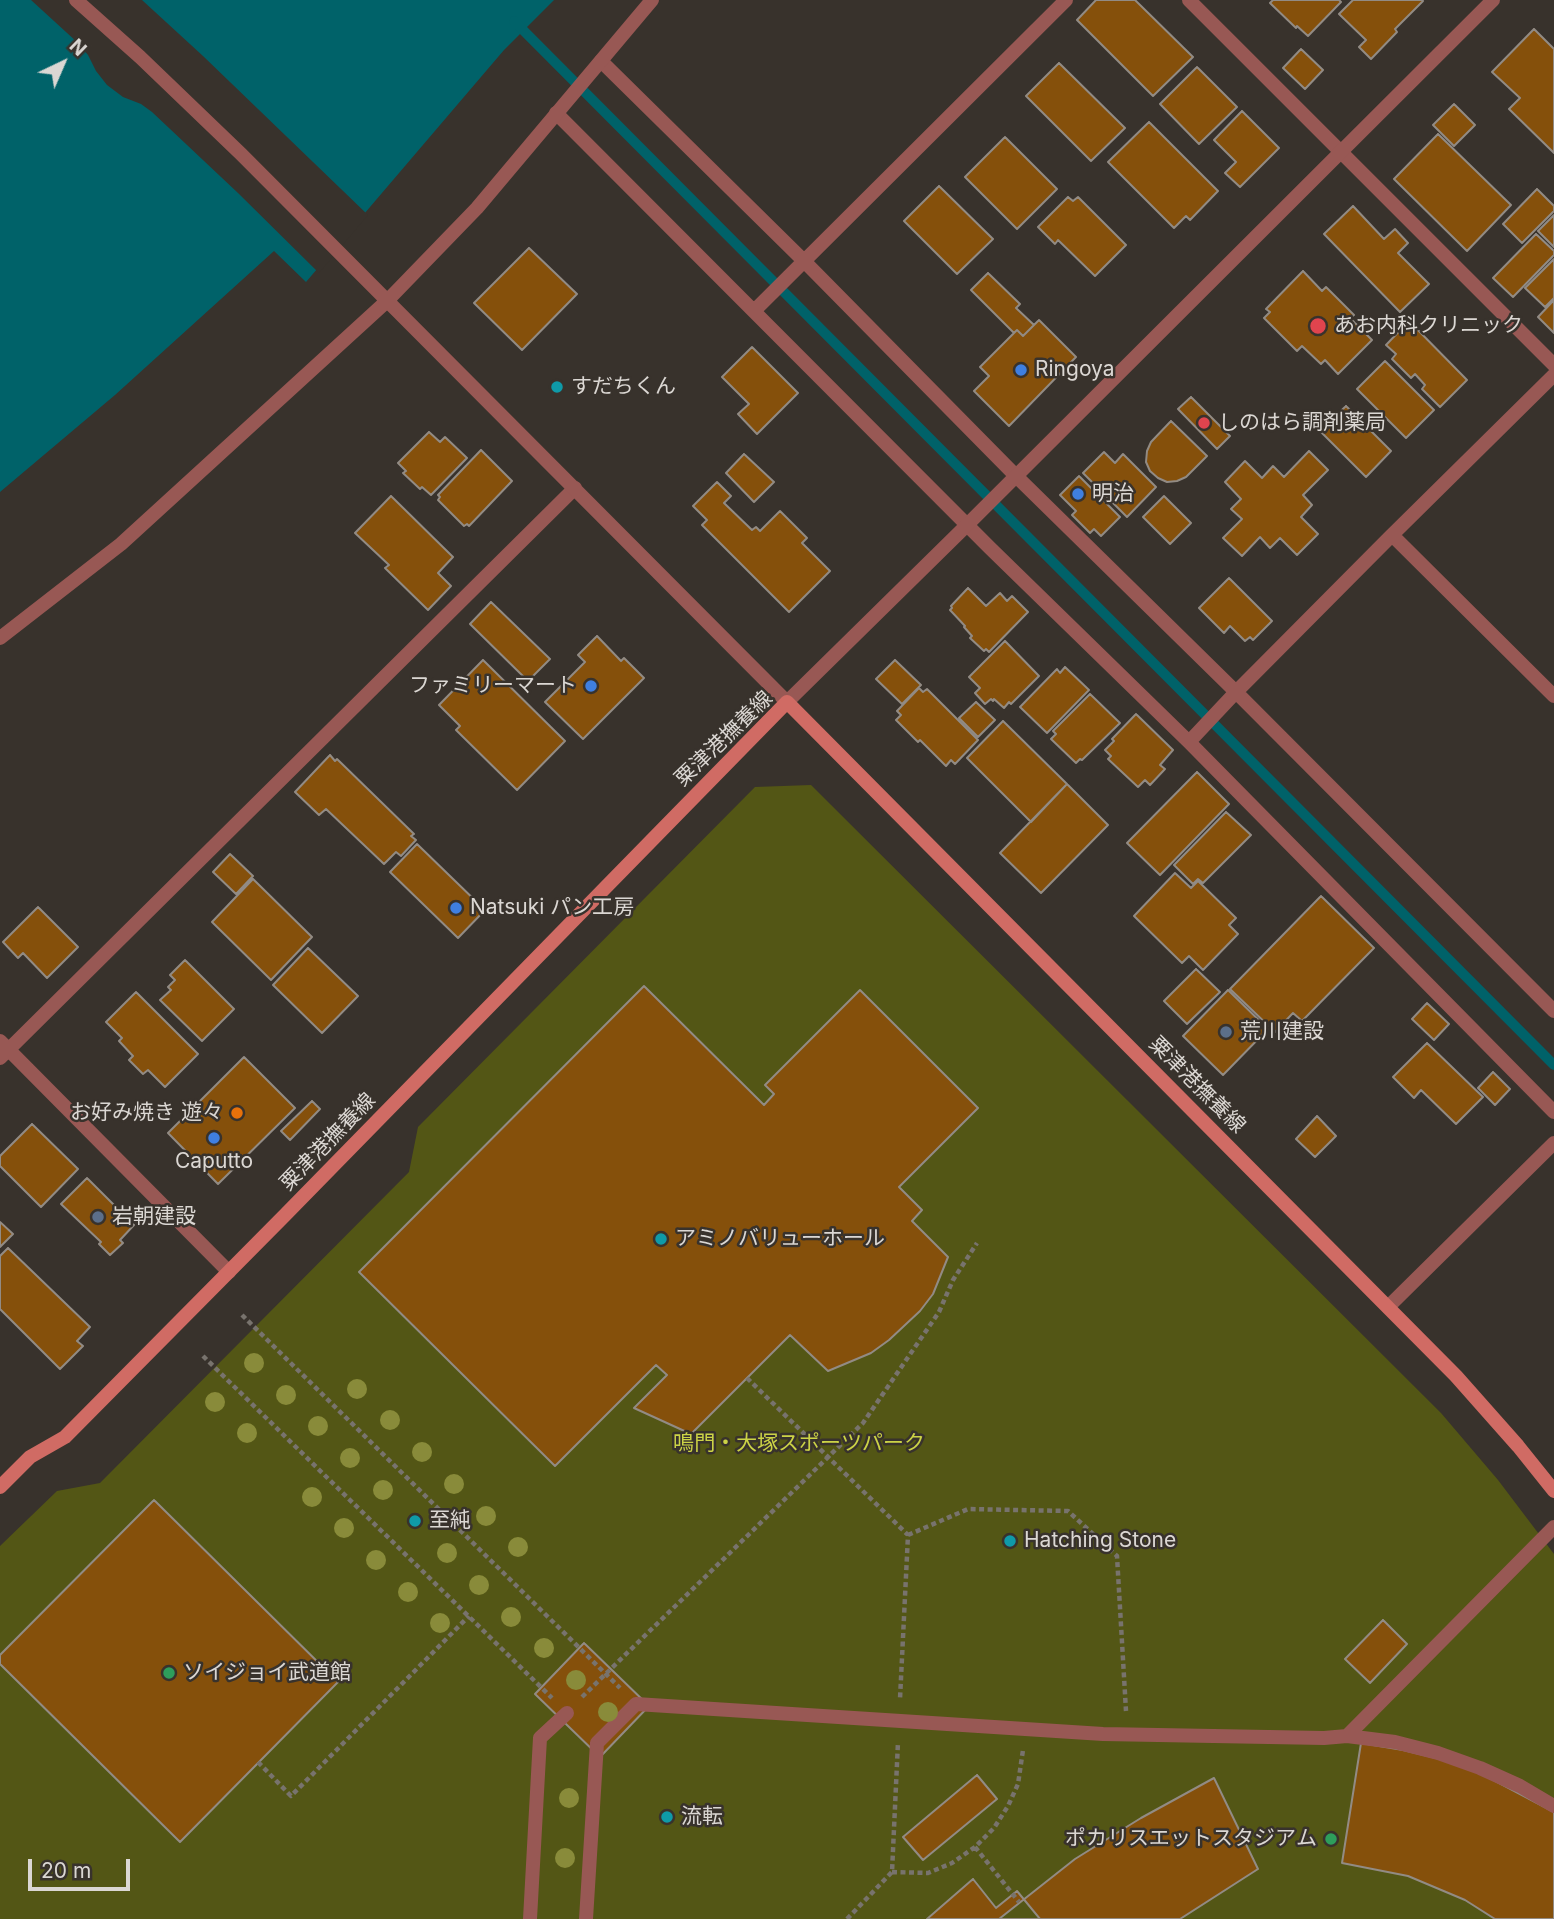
<!DOCTYPE html>
<html>
<head>
<meta charset="utf-8">
<style>
	body { margin:0 }
	#map { position:relative; width:1554px; height:1919px; overflow:hidden; background:#38322c; font-family:Inter,sans-serif }
	canvas { display:block }
	.north { position:absolute; left:28px; top:28px; width:70px; height:70px; -webkit-text-stroke:5px #38322c; paint-order:stroke; rotate:44deg; font-size:19px; font-weight:700; line-height:28px; text-align:center; color:#dbd7d3 }
	.north::after { content:''; display:block; margin:auto; width:24px; height:32px; background:#dbd7d3; clip-path:polygon(50% 0,100% 100%,50% 72%,0 100%) }
	.scale { position:absolute; left:28px; top:1859px; width:102px; height:32px; box-sizing:border-box; border:4px solid #dbd7d3; border-top:0; padding-left:9px; font-size:21px; line-height:24px; white-space:nowrap; color:#dbd7d3; -webkit-text-stroke:5px #38322c; paint-order:stroke }
</style>
</head>
<body>
<div id="map">
<canvas width="1554" height="1919"></canvas>
<div class="north">N</div>
<div class="scale">20 m</div>
</div>
<script>
const context = document.querySelector('canvas').getContext('2d');
context.lineJoin = 'round';
function paint(path, color) {
  context.fillStyle = color;
  context.fill(path, 'evenodd');
}
function poly(rows) {
  const path = new Path2D();
  for (const r of rows) {
    path.moveTo(r[0], r[1]);
    for (let i = 2; i < r.length; i += 2) path.lineTo(r[i], r[i + 1]);
  }
  return path;
}
function strokePath(path, color, width, dash) {
  context.strokeStyle = color;
  context.lineWidth = width;
  context.lineCap = dash ? 'butt' : 'round';
  context.setLineDash(dash || []);
  context.stroke(path);
}
function drawText(font, color, halo, rows, align = 'center') {
  context.font = font + ' Inter,"Noto Sans JP",sans-serif';
  context.lineWidth = 5;
  context.setLineDash([]);
  context.textBaseline = 'middle';
  context.strokeStyle = halo;
  context.fillStyle = color;
  for (const [text, x, y, turn = 0] of rows) {
    context.save();
    context.translate(x, y);
    context.rotate((+turn || 0) * Math.PI / 180);
    context.textAlign = isNaN(turn) ? turn : align;
    if (halo) context.strokeText(text, 0, 0);
    context.fillText(text, 0, 0);
    context.restore();
  }
}
paint(poly([
	[811,785,1441,1413,1498,1480,1554,1554,1554,1919,0,1919,0,1546,57,1491,100,1483,409,1172,418,1127,755,787]
]), '#535615');
paint(poly([
	[0,0,554,0,504,50,306,282,274,251,115,395,0,492]
]), '#006269');
paint(poly([
	[31,0,142,0,203,56,368,215,319,273,238,193,152,112,141,104,123,97,107,85,96,71,88,55,78,43]
]), '#38322c');
strokePath(poly([
	[514,21,1554,1065]
]), '#006269', 10);
const building = poly([
	[1096,0,1135,0,1193,57,1153,96,1077,20,1096,0],
	[1273,0,1339,0,1341,2,1308,36,1297,26,1296,28,1270,3,1273,0],
	[1353,0,1422,0,1423,1,1395,29,1397,32,1371,59,1359,47,1366,40,1339,14,1353,0],
	[1534,29,1554,49,1554,153,1509,109,1520,98,1492,72,1534,29],
	[1301,49,1323,70,1305,89,1283,68,1301,49],
	[1059,63,1125,128,1091,161,1026,96,1059,63],
	[1197,67,1237,107,1199,144,1160,104,1197,67],
	[1454,104,1475,125,1454,146,1433,125,1454,104],
	[1242,111,1279,148,1240,187,1225,173,1236,162,1214,140,1242,111],
	[1149,122,1218,191,1190,220,1186,216,1174,228,1108,162,1149,122],
	[1438,134,1511,205,1467,251,1394,179,1438,134],
	[1005,137,1057,189,1017,229,965,177,1005,137],
	[939,186,993,239,957,274,904,221,939,186],
	[1537,189,1554,206,1554,211,1522,243,1503,224,1537,189],
	[1068,197,1073,201,1078,197,1126,245,1095,276,1058,240,1055,244,1038,227,1068,197],
	[1353,206,1384,239,1395,229,1408,243,1398,253,1429,284,1400,312,1324,234,1353,206],
	[1554,215,1554,247,1538,231,1554,215],
	[1536,234,1554,251,1554,255,1513,297,1493,278,1536,234],
	[529,248,577,294,522,350,474,303,529,248],
	[1554,259,1554,298,1545,307,1525,288,1554,259],
	[1303,271,1322,291,1326,287,1354,315,1350,318,1372,340,1338,374,1325,360,1321,364,1302,346,1297,351,1264,318,1270,312,1266,309,1303,271],
	[988,273,1020,304,1016,308,1034,325,1023,336,1017,330,1014,333,971,290,988,273],
	[1554,300,1554,333,1538,317,1554,300],
	[1039,320,1076,357,1009,426,974,391,989,376,980,367,1017,330,1023,336,1039,320],
	[1409,321,1467,380,1440,407,1422,389,1425,385,1415,374,1411,378,1392,359,1396,354,1386,345,1409,321],
	[752,347,798,393,757,434,738,414,749,404,722,377,752,347],
	[1385,361,1434,410,1406,438,1357,389,1385,361],
	[1191,397,1230,436,1217,449,1178,409,1191,397],
	[1346,406,1391,451,1366,477,1320,431,1346,406],
	[1171,421,1207,456,1186,477,1177,481,1167,482,1158,478,1150,471,1146,462,1147,451,1151,442,1171,421],
	[429,432,440,442,445,437,467,458,431,495,422,487,420,489,403,473,406,471,398,463,429,432],
	[481,450,512,481,469,526,467,524,464,526,438,500,440,497,438,495,481,450],
	[1309,451,1328,470,1303,495,1312,505,1301,517,1318,534,1297,555,1280,538,1270,548,1260,537,1242,556,1223,538,1242,519,1231,509,1241,499,1225,482,1245,461,1262,478,1273,466,1284,477,1309,451],
	[1104,452,1115,463,1123,454,1156,487,1127,517,1083,473,1104,452],
	[744,454,774,482,754,502,726,473,744,454],
	[1079,476,1120,517,1101,536,1094,529,1090,533,1072,515,1076,511,1060,495,1079,476],
	[717,482,731,496,724,503,752,530,756,527,760,531,780,511,807,538,802,543,830,571,789,612,702,525,707,520,693,506,717,482],
	[391,496,453,557,438,573,451,586,428,610,385,568,389,565,355,533,391,496],
	[1164,496,1191,523,1170,544,1143,517,1164,496],
	[1229,578,1272,621,1253,640,1250,637,1245,641,1230,626,1224,633,1199,608,1229,578],
	[968,588,986,606,1000,593,1007,601,1012,596,1028,612,989,652,986,649,984,651,970,638,972,636,964,627,965,626,950,610,952,608,951,606,968,588],
	[491,602,550,659,528,681,470,624,491,602],
	[597,636,621,661,624,658,644,678,583,739,545,702,585,662,578,655,597,636],
	[1005,641,1039,676,1011,704,1009,702,1004,708,994,699,993,701,991,699,985,704,975,693,980,688,969,677,1005,641],
	[483,660,565,741,517,790,456,730,460,726,439,705,483,660],
	[895,660,921,685,902,704,876,679,895,660],
	[1065,667,1089,690,1047,733,1020,707,1057,669,1060,673,1065,667],
	[919,688,923,692,927,689,978,740,955,764,951,760,946,766,920,740,918,742,896,720,901,715,897,711,919,688],
	[1090,694,1120,723,1082,760,1080,759,1076,763,1051,739,1056,734,1053,731,1090,694],
	[976,702,995,720,978,737,959,718,976,702],
	[1136,714,1173,750,1160,765,1165,769,1150,785,1145,780,1138,787,1108,759,1111,756,1105,750,1114,741,1112,739,1136,714],
	[1003,721,1067,784,1031,822,967,758,1003,721],
	[330,755,335,761,337,759,414,834,411,836,416,840,401,856,396,852,384,864,326,809,319,815,295,792,330,755],
	[1197,772,1229,804,1160,875,1127,843,1197,772],
	[1067,784,1108,825,1041,893,1000,853,1067,784],
	[1226,812,1251,835,1203,883,1198,879,1193,884,1174,865,1226,812],
	[417,844,485,910,458,938,390,872,417,844],
	[230,854,253,876,236,894,213,872,230,854],
	[1175,873,1191,888,1198,881,1236,918,1229,925,1238,934,1203,970,1189,956,1182,963,1134,916,1175,873],
	[253,879,312,937,271,980,212,922,253,879],
	[1321,896,1374,948,1302,1021,1293,1013,1275,1032,1230,989,1321,896],
	[38,907,78,947,47,978,23,953,18,958,3,942,38,907],
	[308,948,358,996,322,1033,273,985,308,948],
	[185,960,234,1009,202,1041,160,1000,171,990,168,987,175,980,170,975,185,960],
	[1196,969,1220,992,1187,1024,1164,1001,1196,969],
	[644,986,764,1105,774,1094,765,1085,860,990,978,1108,899,1187,922,1210,912,1221,948,1257,933,1294,920,1311,889,1340,871,1353,828,1371,790,1335,691,1434,634,1408,667,1375,656,1365,555,1466,359,1272,644,986],
	[1228,990,1268,1029,1223,1075,1183,1036,1228,990],
	[136,992,198,1054,165,1087,148,1070,143,1074,129,1060,133,1056,119,1041,122,1038,106,1022,136,992],
	[1427,1003,1449,1024,1434,1040,1412,1019,1427,1003],
	[1427,1043,1483,1097,1456,1124,1421,1090,1414,1098,1393,1077,1427,1043],
	[244,1057,295,1108,218,1184,168,1133,244,1057],
	[1493,1072,1510,1089,1495,1105,1478,1088,1493,1072],
	[312,1101,320,1109,290,1140,281,1131,312,1101],
	[1317,1116,1336,1136,1315,1157,1296,1139,1317,1116],
	[32,1124,78,1169,41,1207,0,1166,0,1156,32,1124],
	[87,1178,134,1225,120,1240,123,1243,110,1255,99,1244,101,1242,61,1204,87,1178],
	[0,1222,13,1234,0,1247,0,1222],
	[8,1248,90,1327,77,1341,83,1346,60,1369,0,1309,0,1256,8,1248],
	[154,1500,338,1682,180,1842,0,1664,0,1655,154,1500],
	[1383,1620,1407,1644,1370,1683,1345,1659,1383,1620],
	[584,1643,649,1706,600,1757,535,1694,584,1643],
	[1361,1743,1403,1750,1444,1760,1484,1775,1554,1812,1554,1919,1495,1919,1465,1900,1408,1876,1342,1863,1361,1743],
	[977,1775,997,1799,923,1860,903,1837,977,1775],
	[1214,1778,1258,1869,1180,1919,999,1919,1075,1859,1141,1818,1214,1778],
	[973,1879,996,1908,1017,1891,1040,1919,927,1919,973,1879]
]);
paint(building, '#85500b');
strokePath(building, '#928b84', 2);
strokePath(poly([
	[242,1315,620,1688],
	[203,1356,552,1698],
	[747,1378,908,1535,900,1699],
	[908,1535,968,1509,1068,1511,1117,1556,1126,1711],
	[582,1697,863,1423,939,1312,953,1280,977,1243],
	[258,1762,291,1796,469,1616],
	[975,1847,1019,1902],
	[892,1872,928,1873,952,1863,975,1847,994,1828,1008,1806,1018,1784,1023,1750],
	[847,1919,892,1872,898,1742]
]), '#78736d', 4.5, [5, 3.5]);
strokePath(poly([
	[1347,1736,1395,1742,1438,1753,1480,1768,1520,1786,1554,1806],
	[530,1919,540,1738,567,1713],
	[586,1919,597,1743,636,1704,1103,1734,1324,1738,1347,1736,1554,1527]
]), '#985854', 14);
strokePath(poly([
	[1189,0,1554,365],
	[601,61,804,261,1016,476,1236,692,1554,1011],
	[556,113,990,548,1189,742,1554,1112],
	[754,311,1066,0],
	[1554,375,1392,535,1554,696],
	[1189,742,1236,692,1392,535],
	[0,1041,229,1272],
	[0,1058,575,488],
	[1388,1307,1554,1143]
]), '#985854', 14);
strokePath(poly([
	[76,0,140,57,241,154,787,702,967,525,1493,0],
	[0,638,121,544,387,301,477,208,652,0]
]), '#985854', 14);
strokePath(poly([
	[0,1487,30,1457,65,1437,285,1215,787,702,1456,1376,1518,1446,1554,1491]
]), '#d06b64', 14);
context.fillStyle = '#898b3a';
for (const [x, y] of [
	[254,1363],
	[357,1389],
	[286,1395],
	[215,1402],
	[390,1420],
	[318,1426],
	[247,1433],
	[422,1452],
	[350,1458],
	[454,1484],
	[383,1490],
	[312,1497],
	[486,1516],
	[344,1528],
	[518,1547],
	[447,1553],
	[376,1560],
	[479,1585],
	[408,1592],
	[511,1617],
	[440,1623],
	[544,1648],
	[576,1680],
	[608,1712],
	[569,1798],
	[565,1858]
]) {
  context.beginPath();
  context.arc(x, y, 10, 0, 2 * Math.PI);
  context.fill();
}
for (const [x, y, r, color] of [
	[1318,326,9,"#e0444e"],
	[1021,370,7,"#3f7fe0"],
	[557,387,7,"#0f9aa8"],
	[1204,423,7,"#e0444e"],
	[1078,494,7,"#3f7fe0"],
	[591,686,7,"#3f7fe0"],
	[456,908,7,"#3f7fe0"],
	[1226,1032,7,"#5c6f8a"],
	[237,1113,7,"#e8710a"],
	[214,1138,7,"#3f7fe0"],
	[98,1217,7,"#5c6f8a"],
	[661,1239,7,"#0f9aa8"],
	[415,1521,7,"#0f9aa8"],
	[1010,1541,7,"#0f9aa8"],
	[169,1673,7,"#2e9e5b"],
	[667,1817,7,"#0f9aa8"],
	[1331,1839,7,"#2e9e5b"]
]) {
  const dot = new Path2D();
  dot.arc(x, y, r, 0, 2 * Math.PI);
  context.fillStyle = color;
  context.fill(dot);
  strokePath(dot, '#38322c', 2.5);
}
drawText('21px', '#dbd7d3', '#38322c', [
	["あお内科クリニック",1334,326],
	["Ringoya",1035,370],
	["すだちくん",571,387],
	["しのはら調剤薬局",1218,423],
	["明治",1092,494],
	["ファミリーマート",577,686,"right"],
	["Natsuki パン工房",470,908],
	["荒川建設",1240,1032],
	["お好み焼き 遊々",223,1113,"right"],
	["Caputto",214,1162,"center"],
	["岩朝建設",112,1217],
	["アミノバリューホール",675,1239],
	["至純",429,1521],
	["Hatching Stone",1024,1541],
	["ソイジョイ武道館",183,1673],
	["流転",681,1817],
	["ポカリスエットスタジアム",1317,1839,"right"]
], 'left');
drawText('21px', '#dbd7d3', '#38322c', [
	["粟津港撫養線",724,739,-44],
	["粟津港撫養線",1197,1085,45],
	["粟津港撫養線",328,1142,-46]
]);
drawText('21px', '#ccd346', '#38322c', [
	["鳴門・大塚スポーツパーク",799,1444]
]);
</script>
</body>
</html>
